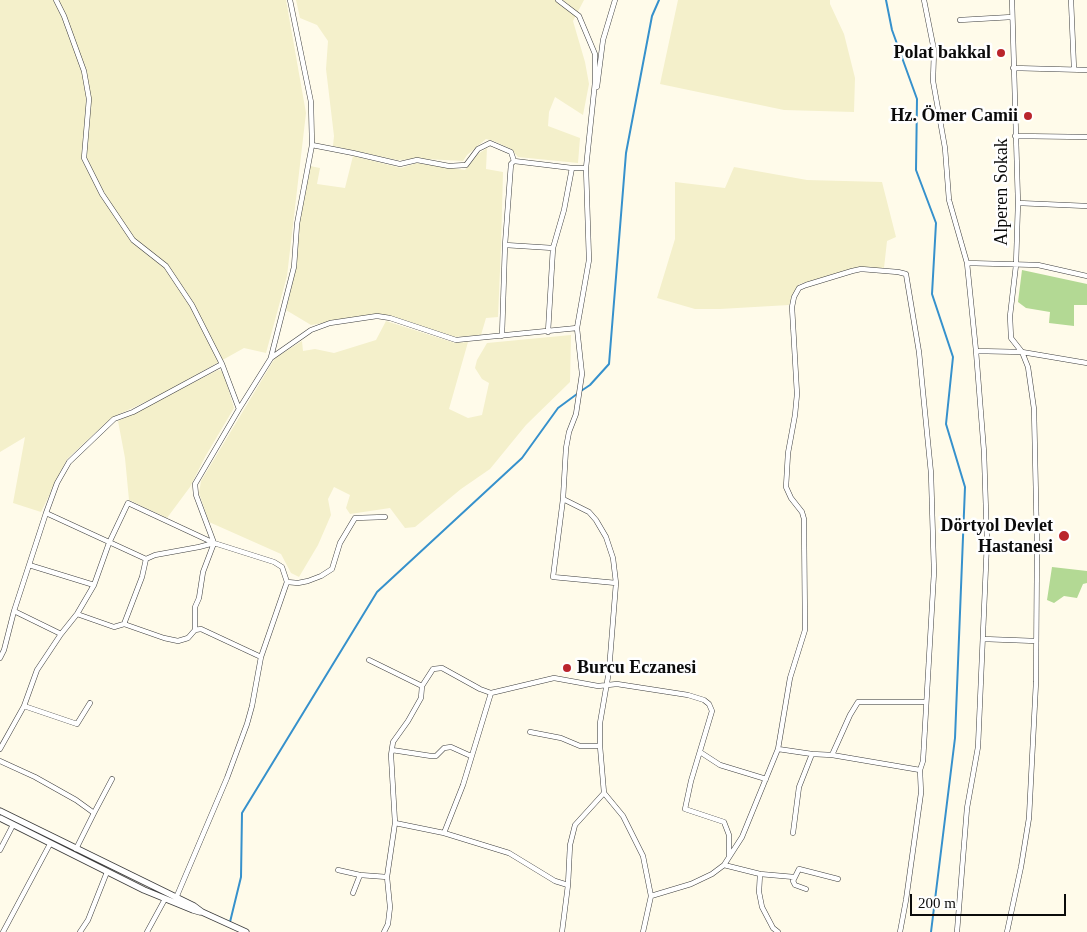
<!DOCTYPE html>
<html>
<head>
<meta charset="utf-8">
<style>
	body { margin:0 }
	#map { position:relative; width:1087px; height:932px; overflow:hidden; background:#fffbea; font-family:"Times New Roman",serif }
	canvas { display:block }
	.scale { position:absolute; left:910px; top:894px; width:156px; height:22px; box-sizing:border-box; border:2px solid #0b0b0b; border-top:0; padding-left:6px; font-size:15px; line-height:18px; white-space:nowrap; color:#0b0b0b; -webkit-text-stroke:4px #fff; paint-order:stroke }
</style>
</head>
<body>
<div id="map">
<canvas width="1087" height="932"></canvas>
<div class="scale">200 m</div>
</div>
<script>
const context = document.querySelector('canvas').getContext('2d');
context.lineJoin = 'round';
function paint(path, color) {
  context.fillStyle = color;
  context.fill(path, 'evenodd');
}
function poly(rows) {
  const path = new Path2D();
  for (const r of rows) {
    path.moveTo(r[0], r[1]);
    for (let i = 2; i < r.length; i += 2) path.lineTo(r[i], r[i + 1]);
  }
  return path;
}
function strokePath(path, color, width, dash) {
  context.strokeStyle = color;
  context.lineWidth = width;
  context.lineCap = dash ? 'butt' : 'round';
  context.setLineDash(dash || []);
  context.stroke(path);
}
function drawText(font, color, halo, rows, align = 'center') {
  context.font = font + ' "Times New Roman",serif';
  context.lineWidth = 5;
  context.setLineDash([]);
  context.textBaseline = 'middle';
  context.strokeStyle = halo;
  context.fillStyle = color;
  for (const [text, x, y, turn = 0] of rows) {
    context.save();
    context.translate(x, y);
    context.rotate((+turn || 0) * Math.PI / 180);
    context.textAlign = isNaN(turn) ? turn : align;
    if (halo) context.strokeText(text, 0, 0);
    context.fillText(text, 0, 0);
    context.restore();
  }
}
paint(poly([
	[0,0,286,0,306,113,287,276,266,353,244,348,160,395,111,418,67,459,41,512,13,503,25,437,0,452],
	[296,0,584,0,573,21,585,62,589,84,583,115,555,97,549,112,548,126,580,138,578,163,518,157,511,149,494,141,486,139,467,155,463,161,425,159,397,160,333,146,334,136,326,69,328,41,317,25,300,18],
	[678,0,830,0,830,4,844,34,855,78,854,112,784,110,660,84],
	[487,148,486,169,503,172,501,247,498,317,486,318,481,335,455,337,392,316,378,315,311,325,286,310,295,272,299,222,310,166,320,168,317,184,345,188,353,156,401,168,417,163,465,170,478,154],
	[734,167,807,180,882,182,896,237,887,241,884,268,861,269,799,284,789,305,720,309,695,309,657,298,675,239,675,182,725,188],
	[386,321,455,343,468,342,449,409,468,418,482,415,489,383,482,379,475,368,477,360,487,343,571,335,570,382,526,425,490,469,461,489,415,527,405,528,390,508,350,514,346,508,350,495,334,487,328,499,331,515,318,545,299,577,291,573,281,554,209,522,199,493,201,481,275,358,302,341,303,351,315,349,334,353,376,340],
	[218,370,223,371,234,408,205,457,190,487,167,518,129,500,125,458,118,421]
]), '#f4f0cb');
paint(poly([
	[1022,270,1087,284,1087,305,1074,305,1074,326,1049,323,1050,312,1026,308,1018,302],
	[1052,567,1087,571,1087,583,1083,584,1077,598,1064,596,1054,603,1047,600]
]), '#b3d994');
strokePath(poly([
	[886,0,892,30,917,99,916,170,936,223,932,294,953,357,946,424,965,487,955,738,931,932],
	[581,391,590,385,609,364,626,153,652,16,659,0],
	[230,922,241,877,242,813,377,592,522,458,558,408,577,394]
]), '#3691cc', 2);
const minor = poly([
	[56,0,64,16,84,71,89,99,84,158,102,194,133,240,166,266,192,305,222,364,239,409],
	[558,0,579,16,595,54,595,82,586,168,589,260,577,328,582,374,576,414,569,432,566,448,563,499,553,577,616,583],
	[924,0,934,50,933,81,945,148,949,200,967,263,976,351,984,452,987,542,978,747,967,808,957,932],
	[1071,0,1074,69],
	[960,20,1012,17],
	[1013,68,1087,70],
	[597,87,603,40,615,0],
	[1015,136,1087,137],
	[312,145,353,153,400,164,417,160,449,166,466,165,478,149,490,143,511,152,514,161],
	[1018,203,1087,206],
	[505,245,553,248],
	[967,263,1038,265,1087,276],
	[548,332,553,248,564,210,572,168],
	[502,336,505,245,511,164,514,161,572,168,586,168],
	[976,351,1022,352,1087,363],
	[271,357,294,267,297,224,312,145,311,102,290,0],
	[563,499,589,512,596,520,606,537,613,558,616,583,609,671,600,723,600,746,604,793,623,816,643,856,651,896,643,932],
	[46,513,146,559],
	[146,559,142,577,124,624,164,638,178,641,188,638,195,630,201,629,261,657],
	[146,559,155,555,199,547,214,543],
	[29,565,94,585],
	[287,582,298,583,308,581,321,576,332,569,340,543,355,518,385,517],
	[14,611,61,634],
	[77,614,114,627,124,624],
	[195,630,195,607,199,598,203,572,214,543,196,495,195,484,239,409,271,358,311,330,330,323,377,316,390,318,456,340,577,328],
	[983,639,1036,641],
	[0,658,4,650,14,611,46,513,57,483,69,462,114,419,133,412,222,364],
	[369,660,422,686],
	[24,706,77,724,90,703],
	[530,732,561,738,580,746,600,746],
	[0,749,24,706,37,670,61,634,77,614,94,585,109,543,128,503,214,543,274,562,282,567,287,582,261,657,252,706,247,724,227,778,176,898],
	[778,749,812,754,832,755,920,770],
	[392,750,431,756,436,756,444,748,451,747,471,756],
	[700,752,720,765,766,779],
	[832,755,850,715,858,702,925,702],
	[0,761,35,777,76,800,94,813,76,849],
	[94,813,112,779],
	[395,823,444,833,509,853,555,881,568,885],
	[444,833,463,785,491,693],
	[793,833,799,787,812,754],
	[0,850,13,825],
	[724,865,760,874,794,877],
	[338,870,360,875,387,877],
	[760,874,759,892,762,907,773,928,778,932],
	[806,889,795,885,793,881,799,869,838,879],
	[353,893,360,875],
	[651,896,691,884,712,874,724,865,742,837,778,749,790,678,805,630,804,519,802,512,791,498,786,487,788,453,795,415,797,394,792,307,794,297,799,288,806,285,852,271,861,269,898,272,906,274,919,352,931,473,934,572,923,761,920,770,921,793,906,900,900,932],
	[3,932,50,844],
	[80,932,88,920,107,872],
	[147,932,165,899],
	[384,932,388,924,390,907,387,877,395,823,391,755,393,742,408,721,421,698,422,686,433,669,442,668,480,689,491,693,554,678,598,686,617,684,688,695,704,700,709,704,712,711,691,781,685,809,724,822,729,835,729,857],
	[562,932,568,885,570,845,575,825,604,793],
	[1007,932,1021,867,1029,818,1036,682,1037,544,1034,409,1028,367,1022,352,1011,338,1010,316,1016,265,1018,203,1012,0]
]);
const tertiary = poly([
	[0,811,194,906,202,912,246,932],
	[0,818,144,890,193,910,200,912]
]);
strokePath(minor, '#3e3e3e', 5.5);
strokePath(tertiary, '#3e3e3e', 7);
strokePath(minor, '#fff', 4.5);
strokePath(tertiary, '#fff', 5.5);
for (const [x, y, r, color] of [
	[1001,53,5,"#ba252c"],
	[1028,116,5,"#ba252c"],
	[1064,536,6,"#ba252c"],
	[567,668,5,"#ba252c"]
]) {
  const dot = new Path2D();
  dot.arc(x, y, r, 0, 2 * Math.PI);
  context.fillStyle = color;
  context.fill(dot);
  strokePath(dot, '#fff', 2);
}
drawText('bold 18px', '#0b0b0b', '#fff', [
	["Polat bakkal",991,53],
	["Hz. Ömer Camii",1018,116],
	["Dörtyol Devlet",1053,526],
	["Hastanesi",1053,547],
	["Burcu Eczanesi",577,668,"left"]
], 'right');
drawText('18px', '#0b0b0b', '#fff', [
	["Alperen Sokak",1002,192,-90]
]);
</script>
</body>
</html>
